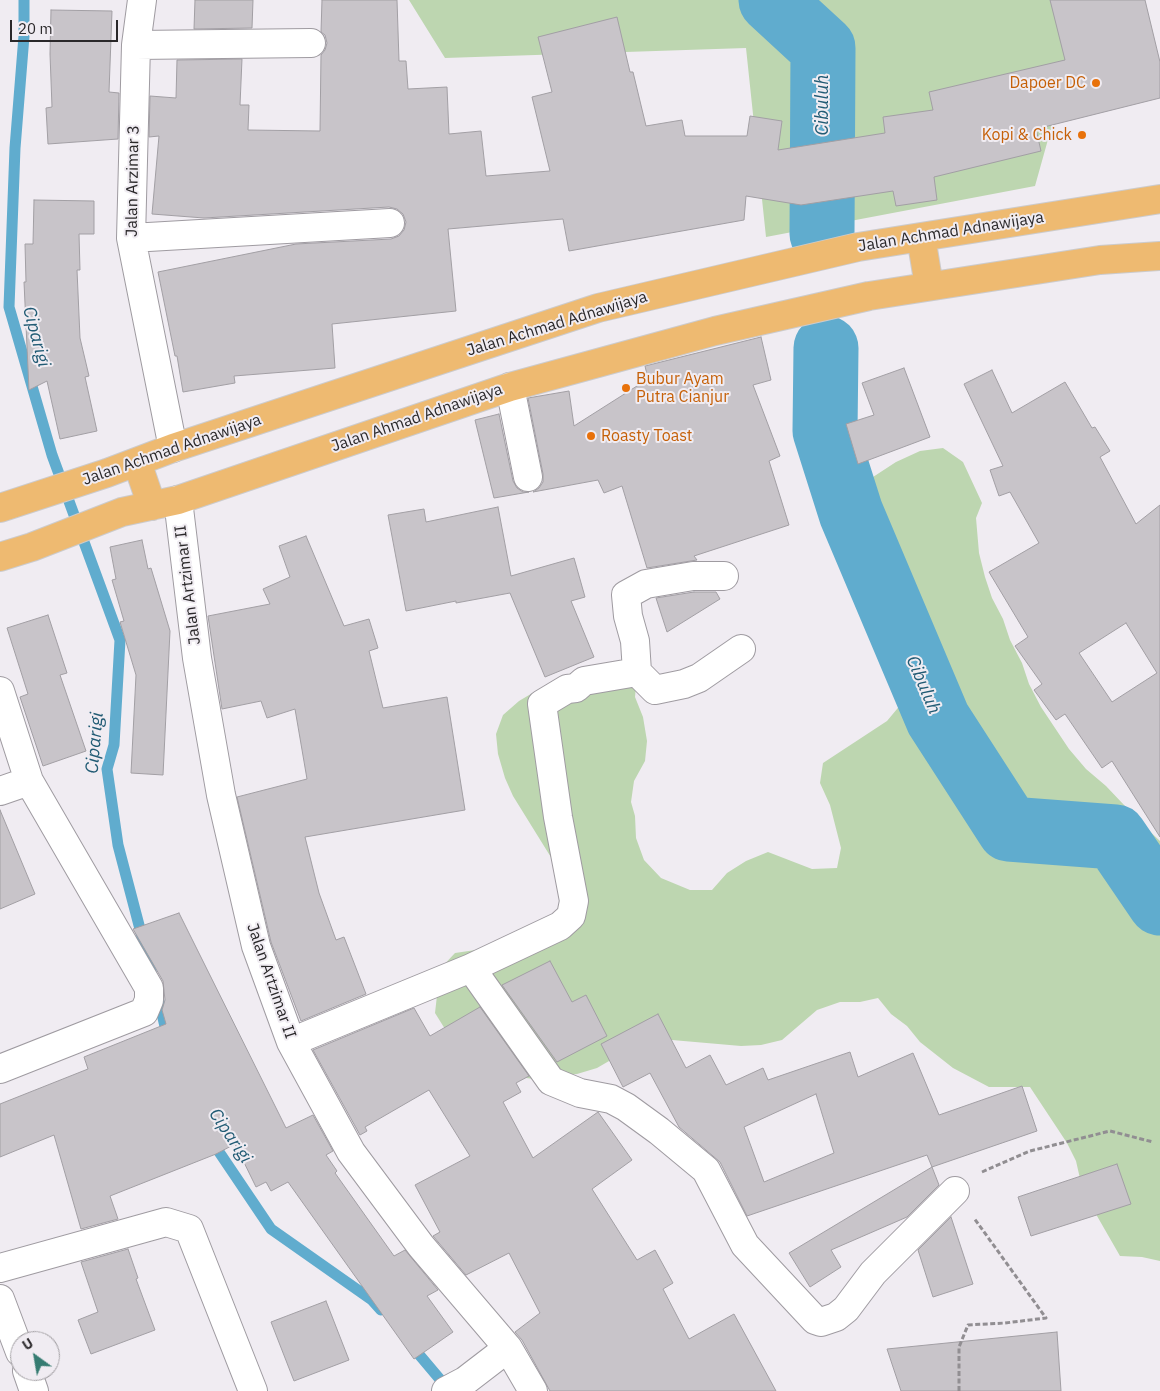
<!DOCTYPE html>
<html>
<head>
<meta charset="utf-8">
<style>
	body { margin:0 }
	#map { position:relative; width:1160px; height:1391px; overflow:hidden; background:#f0ecf2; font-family:"IBM Plex Sans",sans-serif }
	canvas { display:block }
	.north { position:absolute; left:10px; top:1331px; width:50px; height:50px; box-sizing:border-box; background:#f0ecf2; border:1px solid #a19ea2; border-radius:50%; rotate:328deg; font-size:14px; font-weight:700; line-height:20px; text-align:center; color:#2a282a }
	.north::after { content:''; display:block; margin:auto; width:18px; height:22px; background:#367c72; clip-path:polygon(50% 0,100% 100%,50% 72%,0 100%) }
	.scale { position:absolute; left:10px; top:20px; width:108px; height:22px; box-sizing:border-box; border:2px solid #2a282a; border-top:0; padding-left:6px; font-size:15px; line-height:18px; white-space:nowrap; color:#2a282a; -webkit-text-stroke:4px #f0ecf2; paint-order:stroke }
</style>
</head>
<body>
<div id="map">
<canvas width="1160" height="1391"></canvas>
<div class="north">U</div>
<div class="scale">20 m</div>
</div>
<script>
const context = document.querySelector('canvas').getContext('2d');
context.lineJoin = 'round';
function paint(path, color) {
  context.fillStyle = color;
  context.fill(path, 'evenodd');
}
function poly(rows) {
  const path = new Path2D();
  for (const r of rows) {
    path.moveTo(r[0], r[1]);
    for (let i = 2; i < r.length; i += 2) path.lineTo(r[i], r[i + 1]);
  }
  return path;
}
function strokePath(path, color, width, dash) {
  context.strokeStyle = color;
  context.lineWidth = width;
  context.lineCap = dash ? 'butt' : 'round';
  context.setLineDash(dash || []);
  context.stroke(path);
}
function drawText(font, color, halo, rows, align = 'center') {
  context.font = font + ' "IBM Plex Sans",sans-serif';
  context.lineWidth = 4;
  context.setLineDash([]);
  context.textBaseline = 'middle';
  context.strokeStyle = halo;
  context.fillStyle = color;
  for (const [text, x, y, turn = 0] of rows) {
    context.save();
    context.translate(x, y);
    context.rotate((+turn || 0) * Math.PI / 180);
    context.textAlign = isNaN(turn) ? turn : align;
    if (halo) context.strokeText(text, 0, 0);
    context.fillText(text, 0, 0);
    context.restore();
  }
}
paint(poly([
	[409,0,1087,0,1035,186,766,237,746,48,445,58],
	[943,448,963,462,982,503,976,518,979,553,985,577,992,598,1003,619,1010,640,1022,663,1029,684,1041,707,1069,749,1086,769,1106,786,1143,825,1160,841,1160,1261,1142,1257,1120,1256,1089,1202,1081,1183,1076,1161,1067,1143,1030,1087,989,1087,953,1068,920,1042,907,1026,891,1014,878,998,860,1002,840,1002,817,1010,782,1040,761,1045,741,1046,672,1040,652,1036,597,1068,577,1074,534,1079,511,1076,445,1029,435,1013,440,969,455,953,503,946,559,914,560,889,557,867,513,796,505,778,498,754,496,734,503,715,519,701,561,676,587,669,636,686,635,697,643,717,647,741,645,761,634,781,631,802,635,816,636,838,644,860,661,878,690,890,712,890,727,873,746,861,768,852,812,869,837,868,841,848,830,805,820,783,823,763,887,721,902,703,912,685,909,665,897,649,882,636,870,621,847,581,843,560,846,516,858,493,873,477,896,462,920,451]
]), '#bdd6b0');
strokePath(poly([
	[24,0,24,36,15,148,9,307,52,455,120,640,114,745,107,769,118,845,151,971],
	[157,993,168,1039],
	[211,1140,271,1229,372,1300,381,1310],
	[411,1345,449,1390]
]), '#60acce', 11);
strokePath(poly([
	[771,0,823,48,822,234],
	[826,348,825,431,851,513,938,719,1009,829,1115,837,1160,903]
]), '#60acce', 65);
const building = poly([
	[195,0,253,0,252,28,194,29,195,0],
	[322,0,397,0,399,61,406,61,408,89,447,87,449,134,481,131,486,176,550,171,532,97,552,92,538,37,617,17,630,72,633,72,646,126,682,120,685,136,747,136,750,116,782,121,778,150,885,133,883,117,933,110,929,92,1065,60,1050,0,1145,0,1160,62,1160,98,1036,129,1041,151,934,177,937,200,896,206,893,191,801,205,746,196,744,220,569,251,563,219,448,229,456,311,332,324,335,368,234,376,235,383,183,392,177,356,175,356,158,272,296,244,391,239,399,236,404,230,406,222,403,214,397,209,389,207,204,218,152,214,159,136,149,137,150,96,176,98,177,60,242,59,240,105,249,105,248,130,320,131,321,55,325,50,327,43,325,35,321,32,322,0],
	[51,10,112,11,109,92,119,93,118,139,48,144,46,108,52,107,50,54,51,10],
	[34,200,94,201,94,234,79,234,80,270,77,270,80,338,89,376,85,377,97,431,60,439,47,381,29,390,24,282,26,282,25,244,33,244,34,200],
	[761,337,771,380,753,385,780,456,769,461,789,525,694,556,697,560,647,568,622,486,604,493,598,480,533,492,539,488,543,482,543,474,528,398,569,391,574,426,648,379,645,366,761,337],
	[904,368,930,437,858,464,846,424,874,415,862,383,904,368],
	[992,370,1012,413,1065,382,1092,428,1095,427,1110,451,1100,457,1136,524,1160,505,1160,837,1112,761,1102,768,1065,714,1056,720,1034,690,1042,684,1015,646,1028,637,989,572,1039,543,1010,492,999,496,990,470,1003,466,964,384,992,370],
	[1126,623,1157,673,1112,702,1079,653,1126,623],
	[499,414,513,481,517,488,523,492,529,492,494,498,475,420,499,414],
	[498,507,511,576,574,558,585,597,571,601,594,657,545,677,510,593,456,603,456,601,406,611,388,515,424,509,426,522,498,507],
	[306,536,344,626,369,619,378,648,369,651,383,708,447,697,465,810,305,837,319,893,336,940,344,937,366,994,301,1021,271,942,237,797,307,779,295,709,267,718,261,701,222,709,208,616,270,604,263,589,290,577,279,546,306,536],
	[142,540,148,569,151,568,170,631,163,775,131,773,136,675,120,622,124,621,112,580,116,579,110,547,142,540],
	[694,592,716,592,720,599,667,632,656,598,694,592],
	[48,615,67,673,60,675,86,751,43,766,20,697,28,694,7,628,48,615],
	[0,810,35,894,0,909,0,810],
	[179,913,286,1128,313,1115,333,1151,326,1155,337,1171,335,1173,394,1256,405,1250,438,1290,427,1296,453,1332,414,1359,288,1182,271,1191,266,1182,256,1187,235,1144,216,1154,110,1196,118,1219,81,1229,54,1135,0,1157,0,1104,88,1069,84,1057,166,1024,162,1010,165,1000,163,981,133,929,179,913],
	[550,961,572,1002,586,995,607,1036,557,1062,502,985,550,961],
	[480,1007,529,1076,516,1083,521,1092,503,1102,533,1158,598,1112,632,1160,592,1189,637,1260,655,1250,673,1283,663,1289,689,1339,734,1314,776,1391,550,1391,522,1340,515,1332,540,1313,509,1253,466,1275,433,1236,440,1232,415,1185,470,1156,429,1090,365,1127,367,1131,360,1135,313,1050,414,1008,430,1036,480,1007],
	[658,1014,686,1068,710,1055,726,1085,763,1068,768,1080,850,1052,858,1077,913,1053,939,1115,1022,1086,1037,1131,932,1167,927,1155,747,1216,720,1162,679,1127,650,1073,623,1087,601,1044,658,1014],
	[816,1094,834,1153,764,1182,744,1127,816,1094],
	[1117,1164,1131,1204,1031,1236,1018,1197,1117,1164],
	[932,1167,939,1185,907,1217,831,1250,841,1267,810,1287,789,1253,932,1167],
	[951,1217,973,1284,933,1297,918,1250,951,1217],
	[128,1249,138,1278,136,1279,155,1330,91,1354,78,1320,98,1312,81,1262,128,1249],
	[326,1301,349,1360,294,1381,271,1322,326,1301],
	[1057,1332,1061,1391,901,1391,887,1349,1057,1332]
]);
paint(building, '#c8c4c9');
strokePath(building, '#a29fa4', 1);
const minor = poly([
	[142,0,136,45,131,238,173,448],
	[136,45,311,43],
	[131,238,390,223],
	[510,387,528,477],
	[178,500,197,658,221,795,256,946,291,1042,351,1152,421,1246,508,1348,533,1391],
	[724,576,693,576,646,584,626,595,628,616,635,641,637,672,655,690,684,684,699,678,741,649],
	[0,691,29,781,149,988,149,1000,144,1012,0,1069],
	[0,791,29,781],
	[471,968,560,926,571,916,574,901,558,817,542,704,567,689,576,688,584,681,637,672],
	[291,1042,471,968,551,1081,580,1093,611,1099,626,1107,659,1131,706,1170,745,1245,815,1320,821,1322,836,1317,846,1309,873,1273,955,1191],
	[0,1268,166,1222,189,1229,253,1391],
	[0,1299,20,1352],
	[27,1371,34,1391],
	[446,1391,465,1381,508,1348]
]);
const major = poly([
	[921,237,929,286],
	[137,462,152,506],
	[0,508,107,473,173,448,598,308,858,247,1160,199],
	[0,557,32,547,122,512,178,500,510,387,715,331,869,296,1100,260,1160,256]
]);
strokePath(minor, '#9f9ba1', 30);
strokePath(major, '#cccbcc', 30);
strokePath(poly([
	[982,1172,1030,1151,1110,1131,1153,1142],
	[959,1391,959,1347,968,1325,1005,1323,1046,1318,974,1218]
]), '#918e92', 3, [5, 2.5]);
strokePath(minor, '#fff', 28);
strokePath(major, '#eeba71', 28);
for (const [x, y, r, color] of [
	[1096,83,5,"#e8710a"],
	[1082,135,5,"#e8710a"],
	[626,388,5,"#e8710a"],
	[591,436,5,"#e8710a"]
]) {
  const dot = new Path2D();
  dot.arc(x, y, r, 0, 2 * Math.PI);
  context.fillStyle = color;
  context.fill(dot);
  strokePath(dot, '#f0ecf2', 2);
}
drawText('16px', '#c56008', '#f0ecf2', [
	["Dapoer DC",1086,83],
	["Kopi & Chick",1072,135],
	["Bubur Ayam",636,379,"left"],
	["Putra Cianjur",636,397,"left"],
	["Roasty Toast",601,436,"left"]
], 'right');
drawText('16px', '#2a282a', '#f0ecf2', [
	["Jalan Arzimar 3",133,181,-89],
	["Jalan Achmad Adnawijaya",951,232,-9],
	["Jalan Achmad Adnawijaya",557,324,-17],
	["Jalan Ahmad Adnawijaya",417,418,-19],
	["Jalan Achmad Adnawijaya",172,450,-19],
	["Jalan Artzimar II",188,585,-97],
	["Jalan Artzimar II",271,981,71]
]);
drawText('italic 18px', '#215b74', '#f0ecf2', [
	["Cibuluh",823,105,-90],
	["Ciparigi",36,337,75],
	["Cibuluh",923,685,67],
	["Ciparigi",95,743,-85],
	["Ciparigi",230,1136,56]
]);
</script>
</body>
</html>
